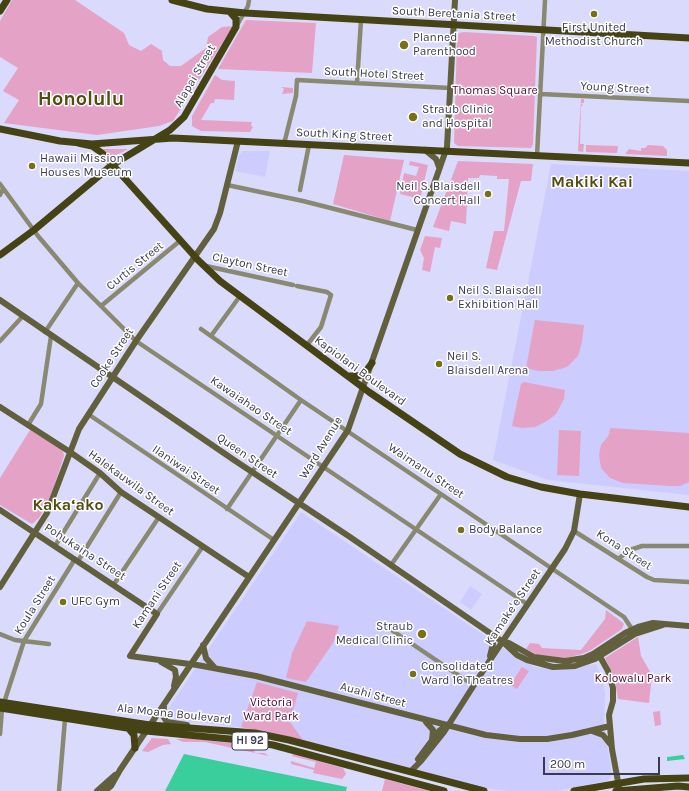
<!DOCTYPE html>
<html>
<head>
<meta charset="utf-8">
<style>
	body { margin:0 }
	#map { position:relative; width:689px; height:791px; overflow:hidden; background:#dadafc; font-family:Karla,sans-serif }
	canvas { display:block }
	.scale { position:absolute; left:543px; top:757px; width:117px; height:18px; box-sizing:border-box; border:2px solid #3a3a50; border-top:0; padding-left:5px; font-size:12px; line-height:14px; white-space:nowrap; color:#3a3a50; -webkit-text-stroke:3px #fff; paint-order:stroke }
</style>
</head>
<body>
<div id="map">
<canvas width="689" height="791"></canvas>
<div class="scale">200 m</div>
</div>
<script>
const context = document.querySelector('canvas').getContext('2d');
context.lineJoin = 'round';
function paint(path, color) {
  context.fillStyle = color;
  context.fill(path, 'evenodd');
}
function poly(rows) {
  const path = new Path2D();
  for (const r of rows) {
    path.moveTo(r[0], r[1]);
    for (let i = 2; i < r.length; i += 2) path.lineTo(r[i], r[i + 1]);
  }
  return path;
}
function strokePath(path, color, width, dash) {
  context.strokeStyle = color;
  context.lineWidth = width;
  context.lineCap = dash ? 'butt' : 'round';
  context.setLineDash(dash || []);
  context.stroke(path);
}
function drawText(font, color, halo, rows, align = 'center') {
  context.font = font + ' Karla,sans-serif';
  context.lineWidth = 3;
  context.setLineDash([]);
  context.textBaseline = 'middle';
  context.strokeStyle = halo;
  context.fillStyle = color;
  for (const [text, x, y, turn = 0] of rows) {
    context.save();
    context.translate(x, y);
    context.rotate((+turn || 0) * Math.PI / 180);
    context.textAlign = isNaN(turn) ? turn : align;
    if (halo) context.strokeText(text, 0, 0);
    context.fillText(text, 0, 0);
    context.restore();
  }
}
paint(poly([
	[243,151,270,151,265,177,235,171,239,155],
	[551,164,689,171,689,495,548,480,493,460],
	[301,512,521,660,535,667,553,669,570,669,596,664,603,680,605,694,604,723,612,775,607,781,556,791,507,791,477,787,272,732,216,724,169,720,166,716,166,712],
	[470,586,482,594,471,610,460,602]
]), '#cdccff');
paint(poly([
	[12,0,75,0,124,33,129,45,141,51,151,44,162,51,163,60,170,66,181,66,206,48,208,37,222,27,233,26,173,121,159,126,97,135,4,123,19,100,3,91,18,68,0,57,0,21],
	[246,20,316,23,312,73,218,69],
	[464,32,534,36,537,37,533,144,531,148,458,146,454,143,457,38,459,33],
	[215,75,222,80,235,81,234,100,215,99,214,103,211,103,201,120,252,122,251,126,253,127,250,132,201,131,192,126,192,116],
	[281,87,293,88,293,93,282,94,284,89],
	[581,99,584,99,584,103,581,103,583,106,581,106,580,144,584,144,583,152,578,151],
	[586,145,618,146,617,153,586,152],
	[648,145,663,146,667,150,667,156,625,154,629,149,641,151,641,148,645,148],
	[103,149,128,149,111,158],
	[344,155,404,160,390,221,333,204],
	[410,161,428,165,420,199,400,194,404,173,416,176,419,167,409,165],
	[458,161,533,164,531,181,521,181,497,270,486,268,494,231,504,231,509,179,497,179,497,176,480,175,479,178,468,178,466,224,451,221,449,231,433,227],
	[425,236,442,238,440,248,435,247,430,272,422,270,424,258,420,250],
	[535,320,584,325,582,342,578,356,567,367,553,371,539,371,526,368],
	[524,382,565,390,564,399,556,414,547,421,535,427,522,428,512,426,521,384],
	[610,428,689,433,689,482,680,486,670,486,623,483,610,478,601,468,599,455,601,445,609,435],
	[30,430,58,447,63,451,64,456,49,501,39,518,32,524,0,505,0,478],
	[559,430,581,431,579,476,557,475],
	[606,610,622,622,624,624,622,629,591,650,582,654,566,658,537,655,526,649,530,643,539,644,542,648,581,650,605,619],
	[307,621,339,626,333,643,306,682,286,678,292,653],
	[638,637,641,656,652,675,649,703,618,699,614,676,605,658],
	[522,667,529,671,517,689,510,685],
	[257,682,298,693,290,722,303,740,241,727],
	[660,711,661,725,655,726,653,712],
	[152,738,168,739,171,744,163,745,148,752,142,751],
	[187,738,255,746,254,750,255,753,264,753,269,756,205,742,183,742,176,739],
	[293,754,343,768,346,774,342,779,313,773,314,770,291,764,291,761,314,768,316,762,292,756],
	[385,779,410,786,429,791,382,791]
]), '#e4a2c6');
paint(poly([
	[184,754,347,787,346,791,165,791],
	[683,755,685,759,667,761,667,757]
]), '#3bce9d');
strokePath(poly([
	[236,27,248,6,249,0],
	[357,83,361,20],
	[540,94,689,101],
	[284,144,296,96,297,80,450,88],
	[537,156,545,0],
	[0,184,38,236,78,283,136,341,527,604],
	[227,185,303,201,417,230],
	[300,190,309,145],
	[0,195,3,189],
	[206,266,293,285],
	[297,286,327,292,331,295,321,327,307,345],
	[101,306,181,240],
	[201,329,301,400,624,617,634,632],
	[45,332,78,283],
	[211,336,240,296],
	[0,341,22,317],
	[88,414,274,540],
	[28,425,41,404,51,336],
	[227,509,301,400],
	[574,531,647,577,654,580,689,582],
	[55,546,100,473],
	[618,559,630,550,642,546,689,546],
	[78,561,121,492],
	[391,565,441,494],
	[114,584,159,517],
	[157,614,203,546],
	[387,627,473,685],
	[0,634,15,640,49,644],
	[0,734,2,709,24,641,75,559],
	[59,791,65,719]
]), '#898870', 4.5);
strokePath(poly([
	[425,150,436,159,439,167],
	[0,300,234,460,350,537,503,642,517,655,527,660,553,667,575,666,595,659,635,634,663,625],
	[0,407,70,452,100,473,121,492,249,577],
	[0,510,157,614,130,656,197,665,256,676,486,735,520,739,547,739,572,735,610,726],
	[0,587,47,513,79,429,136,341,214,229,220,213,238,141],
	[490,634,493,644,490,656],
	[503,642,509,643,534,657,565,661,584,658,593,654,625,633,638,627,653,623,689,626],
	[203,645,206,658,214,667],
	[598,653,608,671,613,688,613,701,609,715,612,749,619,787],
	[161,662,175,670,176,677,174,686],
	[164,707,163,716,167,722,187,725],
	[426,722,433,730,432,740],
	[592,731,603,735,611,745],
	[418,759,439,731,446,726],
	[410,772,421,761,444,732,490,660,565,549,574,531,580,494],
	[97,791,115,775],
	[105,791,111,786,120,770,348,430,447,147,455,0]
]), '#615f3c', 6);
strokePath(poly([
	[172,0,207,9,245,13,689,38],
	[0,11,7,0],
	[0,129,60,141,92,144,173,138,689,163],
	[78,143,92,146,102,153,198,260,220,281,369,392,460,454,507,477,541,487,580,494,689,507],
	[0,255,34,230,112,165,170,130,184,117,236,27,236,19,230,12],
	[348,376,357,376,362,375,366,371,372,363],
	[0,702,150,725,255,733,289,740,484,791],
	[0,708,146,731,240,740,273,745,444,791],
	[129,729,134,735,135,748],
	[574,791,644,779,689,778],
	[616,791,678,786,689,787]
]), '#454314', 7);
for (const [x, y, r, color] of [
	[594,14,4,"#777113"],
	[404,45,5,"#777113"],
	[413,117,5,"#777113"],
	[32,166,4,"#777113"],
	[488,194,4,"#777113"],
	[450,298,4,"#777113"],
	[439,364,4,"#777113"],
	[461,530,4,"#777113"],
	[63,602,4,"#777113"],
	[422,634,5,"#777113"],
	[413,674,4,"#777113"]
]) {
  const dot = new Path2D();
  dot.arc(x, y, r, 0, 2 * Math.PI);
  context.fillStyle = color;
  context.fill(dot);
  strokePath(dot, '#fff', 1.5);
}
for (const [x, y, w] of [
	[250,741,36]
]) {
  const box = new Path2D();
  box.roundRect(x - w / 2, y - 9, w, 18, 3);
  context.fillStyle = '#fff';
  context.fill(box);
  strokePath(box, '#3a3a50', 1);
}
drawText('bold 11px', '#3a3a50', null, [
	["HI 92",250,741]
]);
drawText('12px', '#3a3a50', '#fff', [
	["South Beretania Street",454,14,3],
	["South Hotel Street",374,74,3],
	["Alapai Street",195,76,-60],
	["Young Street",615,88,3],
	["South King Street",344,135,3],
	["Clayton Street",250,265,12],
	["Curtis Street",135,266,-39],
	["Cooke Street",112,358,-57],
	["Kapiolani Boulevard",360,371,36],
	["Kawaiahao Street",251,406,34],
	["Ward Avenue",321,448,-58],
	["Queen Street",247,456,34],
	["Ilaniwai Street",186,470,34],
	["Waimanu Street",426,471,34],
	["Halekauwila Street",131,483,36],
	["Kona Street",624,550,33],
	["Pohukaina Street",85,552,33],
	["Kamani Street",157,595,-56],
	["Koula Street",35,605,-58],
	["Kamakeʻe Street",513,607,-56],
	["Auahi Street",373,695,15],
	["Ala Moana Boulevard",174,714,6]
]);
drawText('12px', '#3a3a50', '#fff', [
	["First United",594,28,"center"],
	["Methodist Church",594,42,"center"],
	["Planned",413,38],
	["Parenthood",413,52],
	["Straub Clinic",422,110],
	["and Hospital",422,124],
	["Hawaii Mission",40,159],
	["Houses Museum",40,173],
	["Neil S. Blaisdell",480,187,"right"],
	["Concert Hall",480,201,"right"],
	["Neil S. Blaisdell",458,291],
	["Exhibition Hall",458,305],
	["Neil S.",447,357],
	["Blaisdell Arena",447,371],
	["Body Balance",469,530],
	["UFC Gym",71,602],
	["Straub",413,627,"right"],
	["Medical Clinic",413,641,"right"],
	["Consolidated",421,667],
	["Ward 16 Theatres",421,681]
], 'left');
drawText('12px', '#4a0b34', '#fff', [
	["Thomas Square",495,91],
	["Kolowalu Park",633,679],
	["Victoria",271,703],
	["Ward Park",271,717]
]);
drawText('bold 16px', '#514d0f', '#fff', [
	["Makiki Kai",592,182],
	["Kaka‘ako",68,505]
]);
drawText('bold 20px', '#514d0f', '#fff', [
	["Honolulu",81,99]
]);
</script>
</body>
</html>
